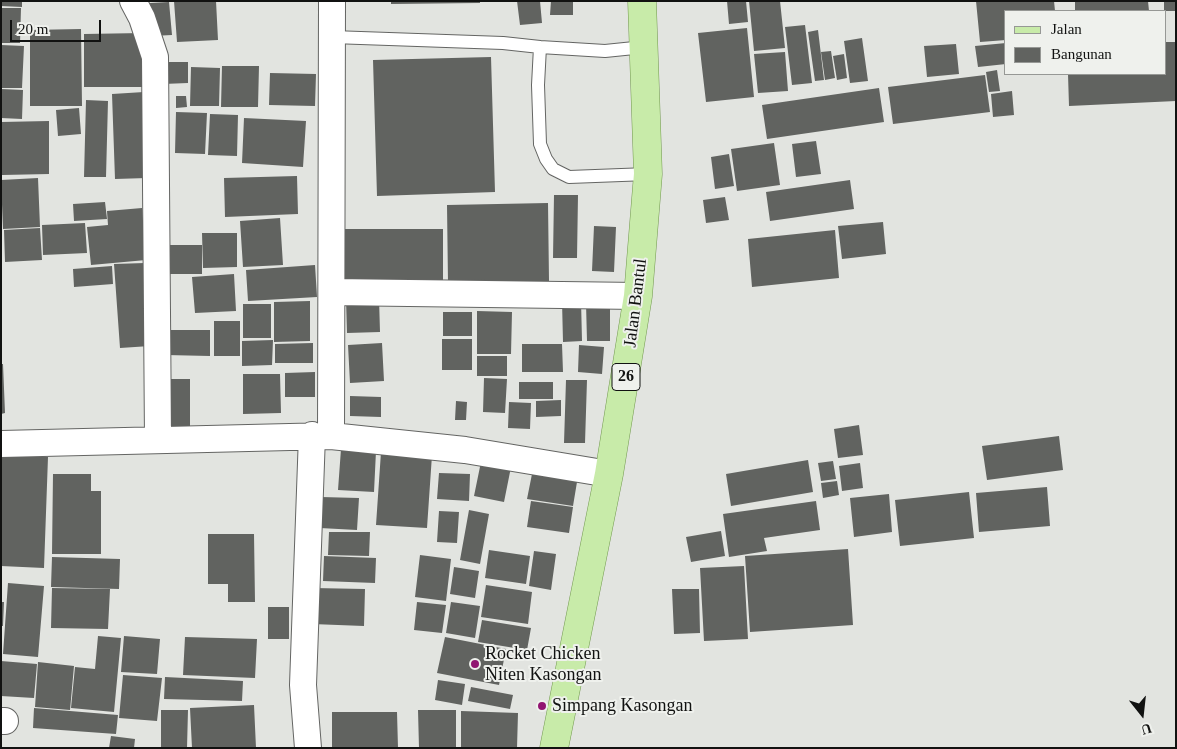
<!DOCTYPE html>
<html>
<head>
<meta charset="utf-8">
<style>
	body { margin:0 }
	#map { position:relative; width:1177px; height:749px; overflow:hidden; background:#e2e4e0; font-family:Georgia,serif }
	canvas { display:block }
	.frame { position:absolute; inset:0; border:2px solid #111211; pointer-events:none }
	.legend { position:absolute; left:1004px; top:10px; width:162px; height:65px; box-sizing:border-box; background:#eff1ed; border:1px solid #969895; margin:0; padding:6px 9px; list-style:none; font-size:15px; color:#111211 }
	.legend li { display:flex; align-items:center; gap:10px; height:25px }
	.legend b { width:25px; border:1px solid #969895 }
	.north { position:absolute; left:1117px; top:689px; width:50px; height:50px; -webkit-text-stroke:4px #eff1ed; paint-order:stroke; rotate:164deg; font-size:14px; font-weight:700; line-height:20px; text-align:center; color:#111211 }
	.north::after { content:''; display:block; margin:auto; width:18px; height:22px; background:#111211; clip-path:polygon(50% 0,100% 100%,50% 72%,0 100%) }
	.scale { position:absolute; left:10px; top:20px; width:91px; height:22px; box-sizing:border-box; border:2px solid #111211; border-top:0; padding-left:6px; font-size:15px; line-height:18px; white-space:nowrap; color:#111211; -webkit-text-stroke:4px #eff1ed; paint-order:stroke }
</style>
</head>
<body>
<div id="map">
<canvas width="1177" height="749"></canvas>
<div class="frame"></div>
<ul class="legend">
<li><b style="height:6px;background:#c8eba9"></b>Jalan</li>
<li><b style="height:14px;background:#616360"></b>Bangunan</li>
</ul>
<div class="north">U</div>
<div class="scale">20 m</div>
</div>
<script>
const context = document.querySelector('canvas').getContext('2d');
context.lineJoin = 'round';
function paint(path, color) {
  context.fillStyle = color;
  context.fill(path, 'evenodd');
}
function poly(rows) {
  const path = new Path2D();
  for (const r of rows) {
    path.moveTo(r[0], r[1]);
    for (let i = 2; i < r.length; i += 2) path.lineTo(r[i], r[i + 1]);
  }
  return path;
}
function strokePath(path, color, width, dash) {
  context.strokeStyle = color;
  context.lineWidth = width;
  context.lineCap = dash ? 'butt' : 'round';
  context.setLineDash(dash || []);
  context.stroke(path);
}
function drawText(font, color, halo, rows, align = 'center') {
  context.font = font + ' Georgia,serif';
  context.lineWidth = 4;
  context.setLineDash([]);
  context.textBaseline = 'middle';
  context.strokeStyle = halo;
  context.fillStyle = color;
  for (const [text, x, y, turn = 0] of rows) {
    context.save();
    context.translate(x, y);
    context.rotate((+turn || 0) * Math.PI / 180);
    context.textAlign = isNaN(turn) ? turn : align;
    if (halo) context.strokeText(text, 0, 0);
    context.fillText(text, 0, 0);
    context.restore();
  }
}
paint(poly([
	[1,1,22,1,22,7,1,6],
	[174,1,216,1,218,40,177,42],
	[391,1,480,1,480,3,391,4],
	[517,1,540,1,542,23,520,25],
	[551,1,573,1,573,15,550,15],
	[727,1,746,1,748,22,729,24],
	[749,1,780,1,785,48,754,51],
	[976,1,1054,1,1055,11,1006,11,1006,40,980,42],
	[1075,1,1148,1,1149,11,1075,11],
	[1164,1,1176,1,1176,11,1164,11],
	[169,2,172,35,152,36,150,3],
	[1,8,21,8,20,43,1,43],
	[805,25,812,83,792,85,785,27],
	[747,28,754,97,706,102,698,33],
	[81,29,82,106,30,106,30,30],
	[818,30,824,80,815,81,808,32],
	[143,33,144,87,84,87,84,34],
	[862,38,868,81,850,83,844,41],
	[1166,42,1176,42,1176,101,1069,106,1068,74,1166,74],
	[1006,43,1006,64,978,67,975,46],
	[956,44,959,74,927,77,924,46],
	[1,45,24,46,22,88,1,88],
	[831,51,835,78,825,80,821,52],
	[785,52,788,91,758,93,754,54],
	[844,54,847,78,837,80,833,56],
	[491,57,495,192,377,196,373,60],
	[162,62,188,62,188,83,163,84],
	[222,66,259,66,258,107,221,107],
	[191,67,220,68,219,106,190,106],
	[997,70,1000,91,989,92,986,72],
	[270,73,316,74,315,106,269,105],
	[985,75,990,112,893,124,888,87],
	[879,88,884,122,767,139,762,105],
	[1,89,23,90,22,119,1,118],
	[1012,91,1014,115,993,117,991,94],
	[144,92,147,178,115,179,112,94],
	[176,96,186,96,187,107,176,108],
	[86,100,108,101,106,177,84,177],
	[79,108,81,134,58,136,56,110],
	[176,112,207,113,205,154,175,153],
	[210,114,238,115,237,156,208,155],
	[244,118,306,121,303,167,242,163],
	[49,121,49,174,2,175,1,122],
	[816,141,821,174,796,177,792,144],
	[774,143,780,185,737,191,731,149],
	[729,154,734,186,715,189,711,157],
	[297,176,298,214,225,217,224,178],
	[38,178,40,227,3,229,1,180],
	[850,180,854,209,770,221,766,192],
	[554,195,578,195,577,258,553,258],
	[725,197,729,220,706,223,703,200],
	[105,202,107,219,74,221,73,204],
	[548,203,549,281,448,283,447,205],
	[142,208,146,260,91,265,87,227,108,225,107,211],
	[280,218,283,265,243,267,240,221],
	[883,222,886,254,842,259,838,226],
	[85,223,87,253,43,255,42,225],
	[594,226,616,227,614,272,592,271],
	[40,228,42,260,5,262,4,230],
	[344,229,443,229,443,283,344,284],
	[835,230,839,278,752,287,748,239],
	[202,233,237,233,237,267,203,268],
	[159,245,202,245,202,274,159,274],
	[145,263,150,346,120,348,114,264],
	[315,265,317,297,248,301,246,270],
	[112,266,113,284,74,287,73,269],
	[234,274,236,311,195,313,192,277],
	[379,298,380,332,347,333,346,299],
	[581,300,582,341,563,342,562,301],
	[310,301,310,341,274,342,274,302],
	[610,302,610,341,587,341,586,303],
	[243,304,271,304,271,338,243,338],
	[477,311,512,312,511,354,477,354],
	[443,312,472,312,472,336,443,336],
	[214,321,240,321,240,356,214,356],
	[166,330,210,330,210,356,166,355],
	[442,339,472,339,472,370,442,370],
	[273,340,272,365,242,366,242,341],
	[313,343,313,363,275,363,275,344],
	[382,343,384,381,350,383,348,345],
	[522,344,562,344,563,372,522,372],
	[579,345,604,347,602,374,578,372],
	[477,356,507,356,507,376,477,376],
	[1,364,3,364,5,413,1,414],
	[315,372,315,397,285,397,285,373],
	[243,374,280,374,281,413,243,414],
	[484,378,507,379,505,413,483,412],
	[171,379,190,379,190,427,171,426],
	[566,380,587,380,585,443,564,443],
	[519,382,553,382,553,399,519,399],
	[350,396,381,397,381,417,350,416],
	[561,400,561,416,536,417,536,401],
	[456,401,467,402,466,420,455,420],
	[509,402,531,403,530,429,508,428],
	[859,425,863,455,838,458,834,429],
	[1059,436,1063,470,987,480,982,446],
	[341,449,376,451,374,492,338,490],
	[381,452,432,455,427,528,376,525],
	[1,455,48,457,44,568,1,566],
	[482,457,512,462,504,502,474,496],
	[808,460,813,492,731,506,726,474],
	[833,461,836,479,821,481,818,463],
	[860,463,863,488,842,491,839,466],
	[533,469,578,476,573,506,527,499],
	[439,473,470,474,469,501,437,499],
	[53,474,91,474,91,491,101,491,101,554,52,554],
	[837,481,839,495,823,498,821,483],
	[1047,487,1050,526,979,532,976,493],
	[969,492,974,538,900,546,895,500],
	[889,494,892,532,854,537,850,498],
	[321,497,359,498,357,530,320,528],
	[531,501,573,507,569,533,527,527],
	[816,501,820,530,764,538,767,551,729,557,723,514],
	[469,510,489,514,480,564,460,560],
	[439,511,459,512,457,543,437,542],
	[721,531,725,556,691,562,686,537],
	[329,532,370,532,369,556,328,555],
	[208,534,254,534,255,602,228,602,228,584,208,584],
	[848,549,853,625,750,632,745,556],
	[489,550,530,556,526,584,485,578],
	[534,551,556,554,551,590,529,586],
	[420,555,451,559,446,601,415,597],
	[324,556,376,558,375,583,323,581],
	[52,557,120,559,119,589,51,587],
	[744,566,748,639,704,641,700,568],
	[454,567,479,571,475,598,450,594],
	[8,583,44,586,38,657,3,654],
	[486,585,532,592,528,624,481,617],
	[52,588,110,589,108,629,51,628],
	[313,588,365,589,364,626,312,624],
	[672,589,699,589,700,633,674,634],
	[1,602,4,602,3,626,1,626],
	[417,602,446,605,442,633,414,630],
	[451,602,480,606,475,638,446,633],
	[268,607,289,607,289,639,268,639],
	[482,620,531,628,527,650,478,642],
	[98,636,121,638,114,712,71,708,75,667,95,669],
	[124,636,160,639,157,674,121,672],
	[185,637,257,639,255,678,183,675],
	[445,637,506,649,499,685,437,673],
	[1,661,37,664,34,698,1,696],
	[38,662,74,666,70,710,35,707],
	[123,675,162,678,157,721,119,718],
	[165,677,243,681,242,701,164,699],
	[438,680,465,684,462,705,435,700],
	[471,687,513,695,510,709,468,701],
	[254,705,256,748,192,748,190,708],
	[34,708,118,715,116,734,33,728],
	[161,710,188,710,187,748,161,748],
	[418,710,456,710,456,748,419,748],
	[461,711,518,713,517,748,461,748],
	[332,712,397,712,398,748,332,748],
	[111,736,135,739,134,748,109,748]
]), '#616360');
const service = poly([
	[332,37,503,43,540,47,538,85,540,144,546,159,553,169,569,177,648,174],
	[540,47,605,51,644,47]
]);
const minor = poly([
	[133,1,142,18,155,57,158,440],
	[332,1,331,436,465,450,609,474],
	[333,292,638,296],
	[1,444,331,436],
	[1,721,5,721],
	[308,748,303,685,312,435]
]);
const primary = poly([
	[554,748,609,474,638,296,648,174,642,1]
]);
strokePath(service, '#646563', 14);
strokePath(minor, '#646563', 28);
strokePath(primary, '#71974e', 29);
strokePath(service, '#fff', 12);
strokePath(minor, '#fff', 26);
strokePath(primary, '#c8eba9', 28);
for (const [x, y, r, color] of [
	[475,664,5,"#911571"],
	[542,706,5,"#911571"]
]) {
  const dot = new Path2D();
  dot.arc(x, y, r, 0, 2 * Math.PI);
  context.fillStyle = color;
  context.fill(dot);
  strokePath(dot, '#eff1ed', 2);
}
for (const [x, y, w] of [
	[626,377,28]
]) {
  const box = new Path2D();
  box.roundRect(x - w / 2, y - 13.5, w, 27, 4);
  context.fillStyle = '#eff1ed';
  context.fill(box);
  strokePath(box, '#111211', 1);
}
drawText('bold 16px', '#111211', null, [
	["26",626,377]
]);
drawText('18px', '#111211', '#eff1ed', [
	["Jalan Bantul",636,303,-83]
]);
drawText('18px', '#111211', '#eff1ed', [
	["Rocket Chicken",485,654],
	["Niten Kasongan",485,675],
	["Simpang Kasongan",552,706]
], 'left');
</script>
</body>
</html>
